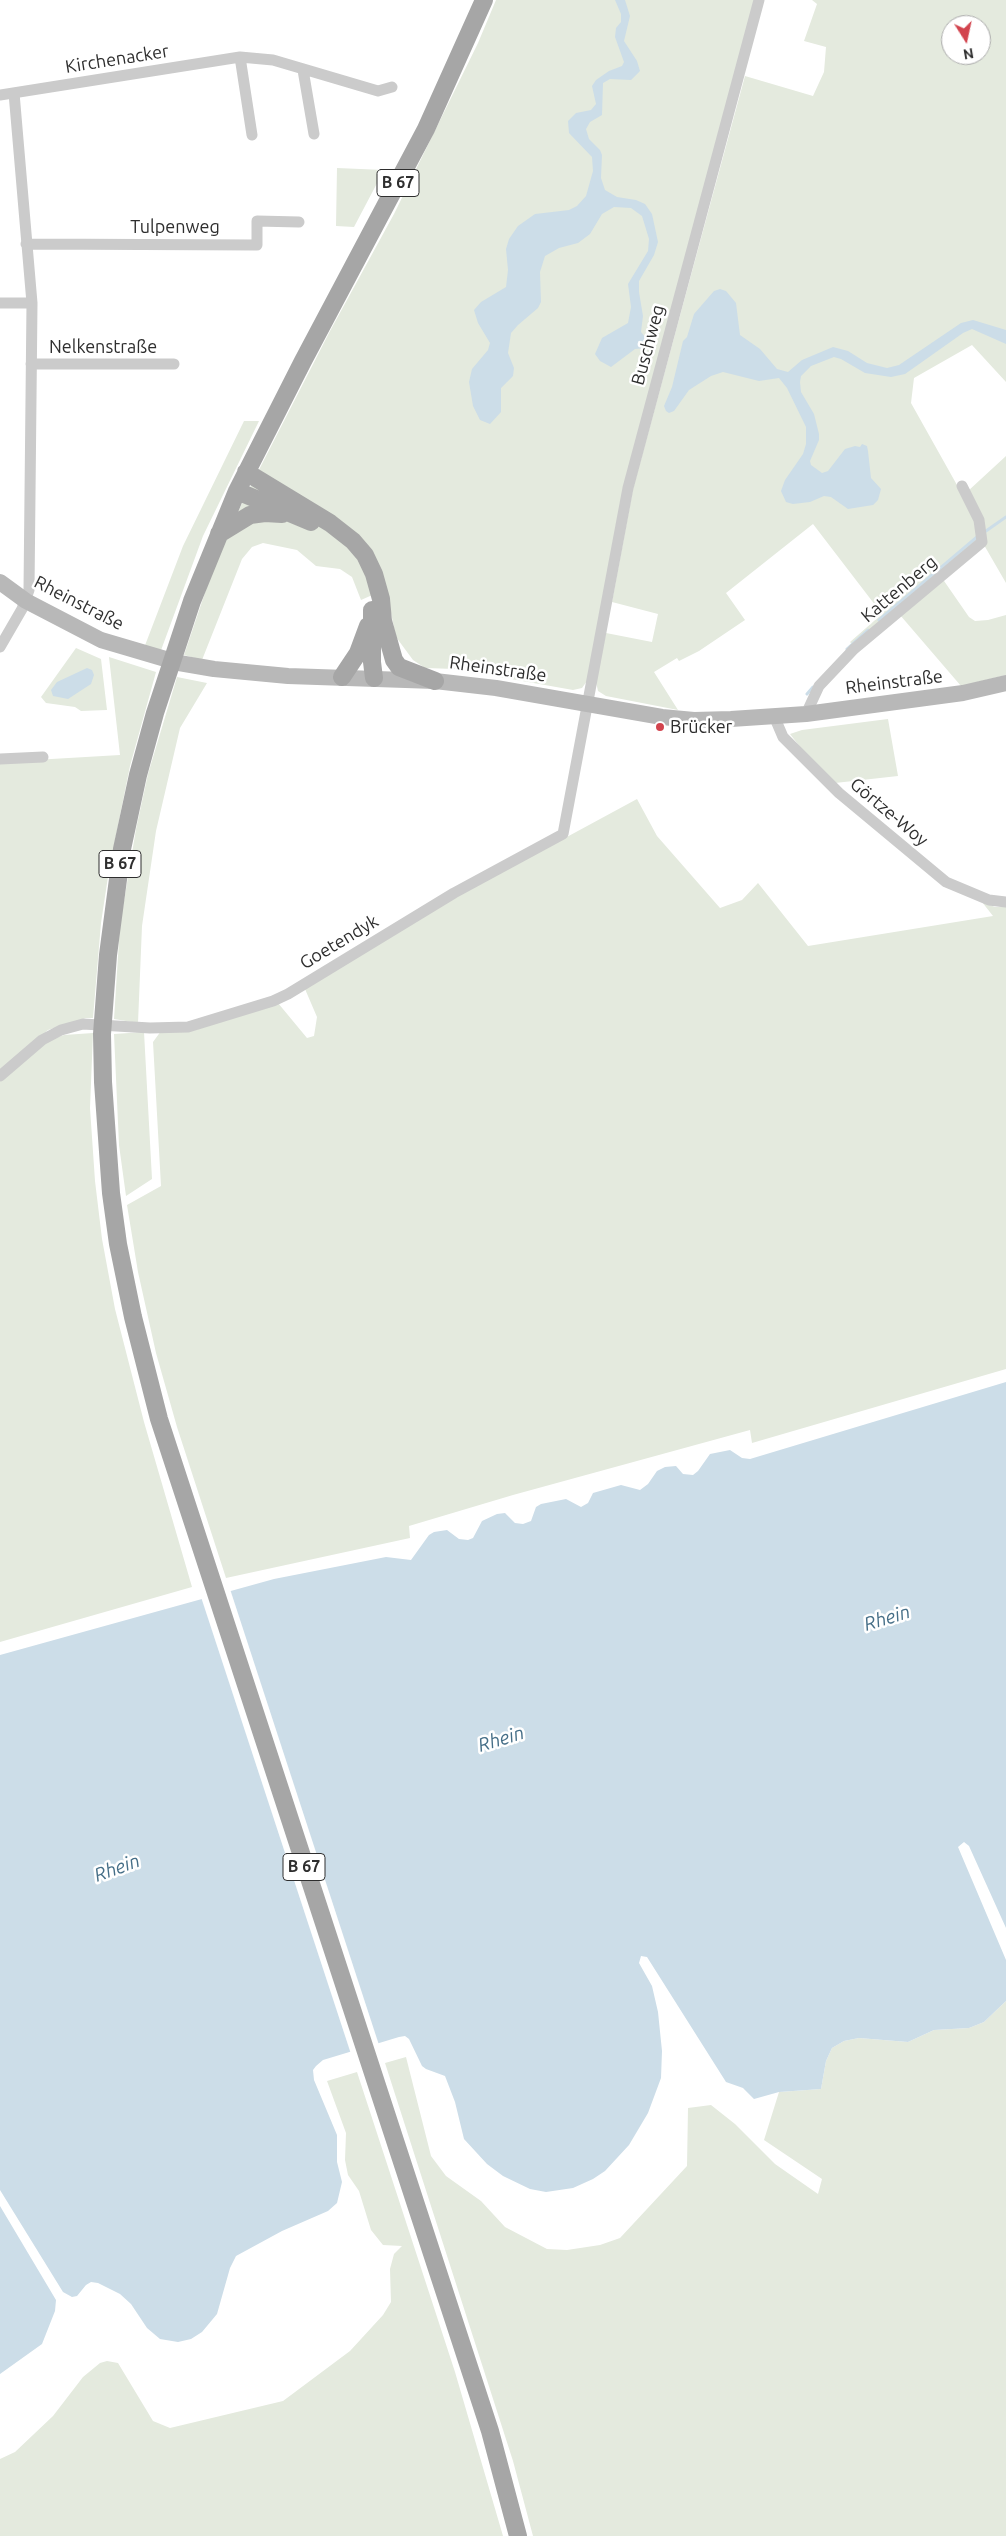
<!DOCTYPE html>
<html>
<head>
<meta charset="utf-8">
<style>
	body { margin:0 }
	#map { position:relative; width:1006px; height:2536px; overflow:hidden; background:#fff; font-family:Ubuntu,sans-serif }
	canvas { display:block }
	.north { position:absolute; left:941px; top:15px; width:50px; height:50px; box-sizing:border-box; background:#fff; border:1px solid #ababab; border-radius:50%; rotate:170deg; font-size:14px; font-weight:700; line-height:20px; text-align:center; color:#2e2e2e }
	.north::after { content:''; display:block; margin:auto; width:18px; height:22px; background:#d2444e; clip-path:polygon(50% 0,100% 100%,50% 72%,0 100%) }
</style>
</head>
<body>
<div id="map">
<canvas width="1006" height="2536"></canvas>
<div class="north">N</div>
</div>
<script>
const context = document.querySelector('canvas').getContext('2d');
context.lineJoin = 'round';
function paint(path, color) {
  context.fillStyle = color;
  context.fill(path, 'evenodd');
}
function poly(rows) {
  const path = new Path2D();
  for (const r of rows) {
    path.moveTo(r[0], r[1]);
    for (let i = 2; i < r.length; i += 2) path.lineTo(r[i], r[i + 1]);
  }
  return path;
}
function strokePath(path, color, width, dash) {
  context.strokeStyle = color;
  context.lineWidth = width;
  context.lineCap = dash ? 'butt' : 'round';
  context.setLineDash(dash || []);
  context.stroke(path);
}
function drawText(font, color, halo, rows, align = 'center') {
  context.font = font + ' Ubuntu,sans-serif';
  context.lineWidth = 5;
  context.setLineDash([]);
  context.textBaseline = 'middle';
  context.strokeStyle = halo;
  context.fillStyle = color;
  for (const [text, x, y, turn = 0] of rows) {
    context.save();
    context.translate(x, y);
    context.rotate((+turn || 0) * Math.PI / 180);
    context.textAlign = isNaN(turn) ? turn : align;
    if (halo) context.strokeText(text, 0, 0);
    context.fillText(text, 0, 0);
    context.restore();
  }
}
paint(poly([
	[496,0,754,0,657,366,587,681,582,688,573,690,455,669,425,668,413,660,396,637,386,589,361,600,352,577,340,569,316,566,297,550,263,543,252,547,242,559,202,660,184,655,213,569,243,501,330,331,394,214,478,43],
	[812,0,1006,0,1006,382,972,345,914,378,911,403,971,510,979,539,853,645,850,642,882,614,813,524,726,593,745,620,699,651,679,661,677,658,654,672,678,710,606,696,598,691,596,682,606,633,652,642,658,614,612,602,633,489,745,76,813,96,824,72,826,47,804,41,817,4],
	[951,25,981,25,981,55,951,55],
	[337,168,384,170,354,227,336,226],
	[244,421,259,421,203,536,160,653,144,648,183,546],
	[1006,456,1006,583,984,545,968,491],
	[942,578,969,617,975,621,988,620,1006,615,1006,675,961,686,900,615],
	[76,648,101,659,107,710,81,711,75,707,46,703,41,697],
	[109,657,156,672,130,766,109,870,101,923,93,1018,86,1018,48,1030,0,1072,0,762,120,755],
	[177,677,207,683,180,728,156,831,142,926,138,1023,114,1019,120,925,136,829,148,774],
	[888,719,898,776,835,783,804,752,790,734,802,730],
	[637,799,657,836,720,908,742,900,758,883,808,946,993,916,982,902,995,907,1006,907,1006,1369,752,1443,750,1430,513,1495,409,1526,410,1538,226,1578,177,1427,156,1353,138,1272,127,1205,161,1186,153,1042,161,1031,278,1003,307,1038,314,1036,317,1017,305,989,456,897],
	[144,1032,152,1179,126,1196,119,1145,114,1034],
	[93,1033,90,1108,95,1181,102,1239,115,1309,144,1422,192,1587,0,1642,0,1081,42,1043,64,1035],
	[1006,2001,1006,2536,533,2536,513,2461,385,2063,406,2057,431,2156,446,2176,481,2201,505,2227,547,2249,567,2250,600,2245,620,2238,687,2166,688,2108,711,2105,735,2124,775,2164,818,2194,822,2179,764,2140,779,2092,821,2089,826,2061,832,2048,844,2041,859,2038,908,2042,934,2030,969,2028,984,2022],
	[357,2072,455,2372,503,2536,0,2536,0,2459,15,2452,53,2416,83,2377,100,2363,107,2361,118,2363,153,2421,170,2428,283,2401,350,2351,383,2315,391,2302,390,2269,394,2254,402,2246,383,2245,371,2230,359,2191,348,2175,345,2160,346,2133,327,2081]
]), '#e4eade');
paint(poly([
	[615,0,625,0,630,16,624,41,637,61,640,71,631,80,610,79,603,83,602,115,590,122,586,129,589,139,600,150,602,155,601,178,605,190,617,197,636,200,645,204,652,214,658,242,654,255,639,281,639,292,643,316,641,332,650,343,647,348,635,349,611,367,600,361,595,354,602,338,628,323,631,307,628,284,648,251,649,239,642,216,631,208,614,207,602,214,590,234,578,243,559,248,545,256,540,272,541,302,538,308,518,325,511,333,508,353,514,368,513,376,501,388,501,412,490,424,480,420,473,406,469,382,472,369,488,350,490,343,478,323,474,310,481,302,506,287,508,270,506,249,509,239,518,226,535,214,569,210,577,206,586,196,593,171,592,157,569,133,568,121,576,113,591,110,596,104,592,86,596,80,609,71,622,66,624,62,615,37,616,28,621,22,621,14],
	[720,289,726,291,736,303,740,335,760,349,777,369,788,372,802,360,833,347,848,351,867,363,887,368,899,365,961,323,973,320,1006,330,1006,344,972,329,963,333,905,374,891,377,865,373,841,359,834,357,811,366,801,376,800,382,801,392,814,414,819,434,819,440,810,461,811,465,822,473,828,471,845,449,855,446,860,447,862,444,867,446,868,451,871,478,881,489,878,500,873,505,848,509,831,497,824,496,810,502,793,504,786,502,781,491,785,480,803,454,806,444,806,427,787,388,779,378,759,381,723,372,711,376,689,390,674,411,669,413,666,411,664,406,672,387,683,341,687,337,694,314,714,291],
	[87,668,92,670,94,675,91,684,68,699,53,696,51,690,57,682],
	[1006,1382,1006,1928,969,1846,964,1842,958,1847,1006,1960,1006,2001,984,2022,969,2028,934,2030,908,2042,859,2038,844,2041,832,2048,826,2061,821,2089,779,2092,754,2099,743,2088,726,2082,647,1957,641,1956,639,1963,652,1986,658,2012,662,2051,661,2078,648,2113,629,2145,605,2171,593,2179,573,2188,546,2192,530,2189,503,2176,487,2164,464,2139,455,2102,445,2076,426,2069,422,2066,409,2039,405,2036,399,2037,323,2060,316,2066,313,2070,314,2080,337,2135,337,2162,342,2182,337,2203,328,2211,282,2231,236,2256,230,2268,217,2314,202,2332,191,2339,178,2342,160,2339,147,2328,131,2304,120,2294,98,2283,91,2282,86,2285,77,2296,72,2297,63,2292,0,2190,0,1655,274,1579,386,1557,411,1560,429,1535,434,1532,447,1530,459,1539,468,1540,473,1538,482,1521,497,1514,505,1513,515,1523,523,1524,531,1521,536,1507,541,1504,566,1499,581,1507,588,1503,593,1493,621,1485,640,1490,648,1484,657,1471,665,1467,676,1466,683,1474,693,1475,698,1471,710,1454,730,1450,742,1458,750,1459],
	[0,2206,56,2300,55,2311,42,2344,0,2374]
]), '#ccdde8');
paint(poly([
	[230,1589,379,2045,351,2054,201,1597]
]), '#fff');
strokePath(poly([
	[986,531,1006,517],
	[879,620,977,537],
	[847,649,868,630],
	[807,694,813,687]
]), '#ccdde8', 3);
strokePath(poly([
	[240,57,252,135],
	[303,70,314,134],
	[0,95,240,57,273,60,378,91,392,87],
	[26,244,257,245,257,221,299,222],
	[0,303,32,303],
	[31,364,174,364],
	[0,647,22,609,29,590,32,303,14,93],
	[806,714,819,686,854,649,982,542,979,520,962,486],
	[774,716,783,737,839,793,946,882,989,900,1006,902],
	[0,759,43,757],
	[0,1076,42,1040,61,1030,83,1024,150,1028,188,1027,273,1001,288,994,454,893,563,834,628,488,759,0]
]), '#cbcbcb', 11);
strokePath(poly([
	[0,582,26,601,101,640,179,663,214,669,288,676,435,681,496,688,662,717,694,720,731,719,806,714,963,693,1006,683]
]), '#b8b8b8', 16);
strokePath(poly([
	[484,0,426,129,303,361,237,491,192,601,155,713,138,775,122,849,108,955,102,1034,103,1082,111,1193,118,1244,133,1317,159,1419,490,2431,518,2536],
	[246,472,330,523,353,541,365,555,374,574,381,599,383,621,394,660,399,667,435,681],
	[237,491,311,522],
	[219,534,250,515,265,513,282,514],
	[372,610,372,662,374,678],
	[342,677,358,653,368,626]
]), '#a6a6a6', 18);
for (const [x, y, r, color] of [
	[660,727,5,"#d2444e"]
]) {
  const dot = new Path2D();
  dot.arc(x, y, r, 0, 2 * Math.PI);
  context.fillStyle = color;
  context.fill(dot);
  strokePath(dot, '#fff', 2);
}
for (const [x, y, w] of [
	[398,183,42],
	[120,864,42],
	[304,1867,42]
]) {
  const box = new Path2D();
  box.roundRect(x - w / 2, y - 13.5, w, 27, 4);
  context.fillStyle = '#fff';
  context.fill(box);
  strokePath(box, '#2e2e2e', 1);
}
drawText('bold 16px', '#2e2e2e', null, [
	["B 67",398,183],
	["B 67",120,864],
	["B 67",304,1867]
]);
drawText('18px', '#2e2e2e', '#fff', [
	["Kirchenacker",117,59,-9],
	["Tulpenweg",175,227],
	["Buschweg",648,345,-75],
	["Nelkenstraße",103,347],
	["Kattenberg",899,589,-40],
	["Rheinstraße",79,603,27],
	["Rheinstraße",498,669,8],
	["Rheinstraße",894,682,-7],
	["Görtze-Woy",889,812,40],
	["Goetendyk",339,942,-31]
]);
drawText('18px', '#2e2e2e', '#fff', [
	["Brücker",670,727]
], 'left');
drawText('italic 19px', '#456e87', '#fff', [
	["Rhein",887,1618,-17],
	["Rhein",501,1739,-17],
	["Rhein",117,1868,-20]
]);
</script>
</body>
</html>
